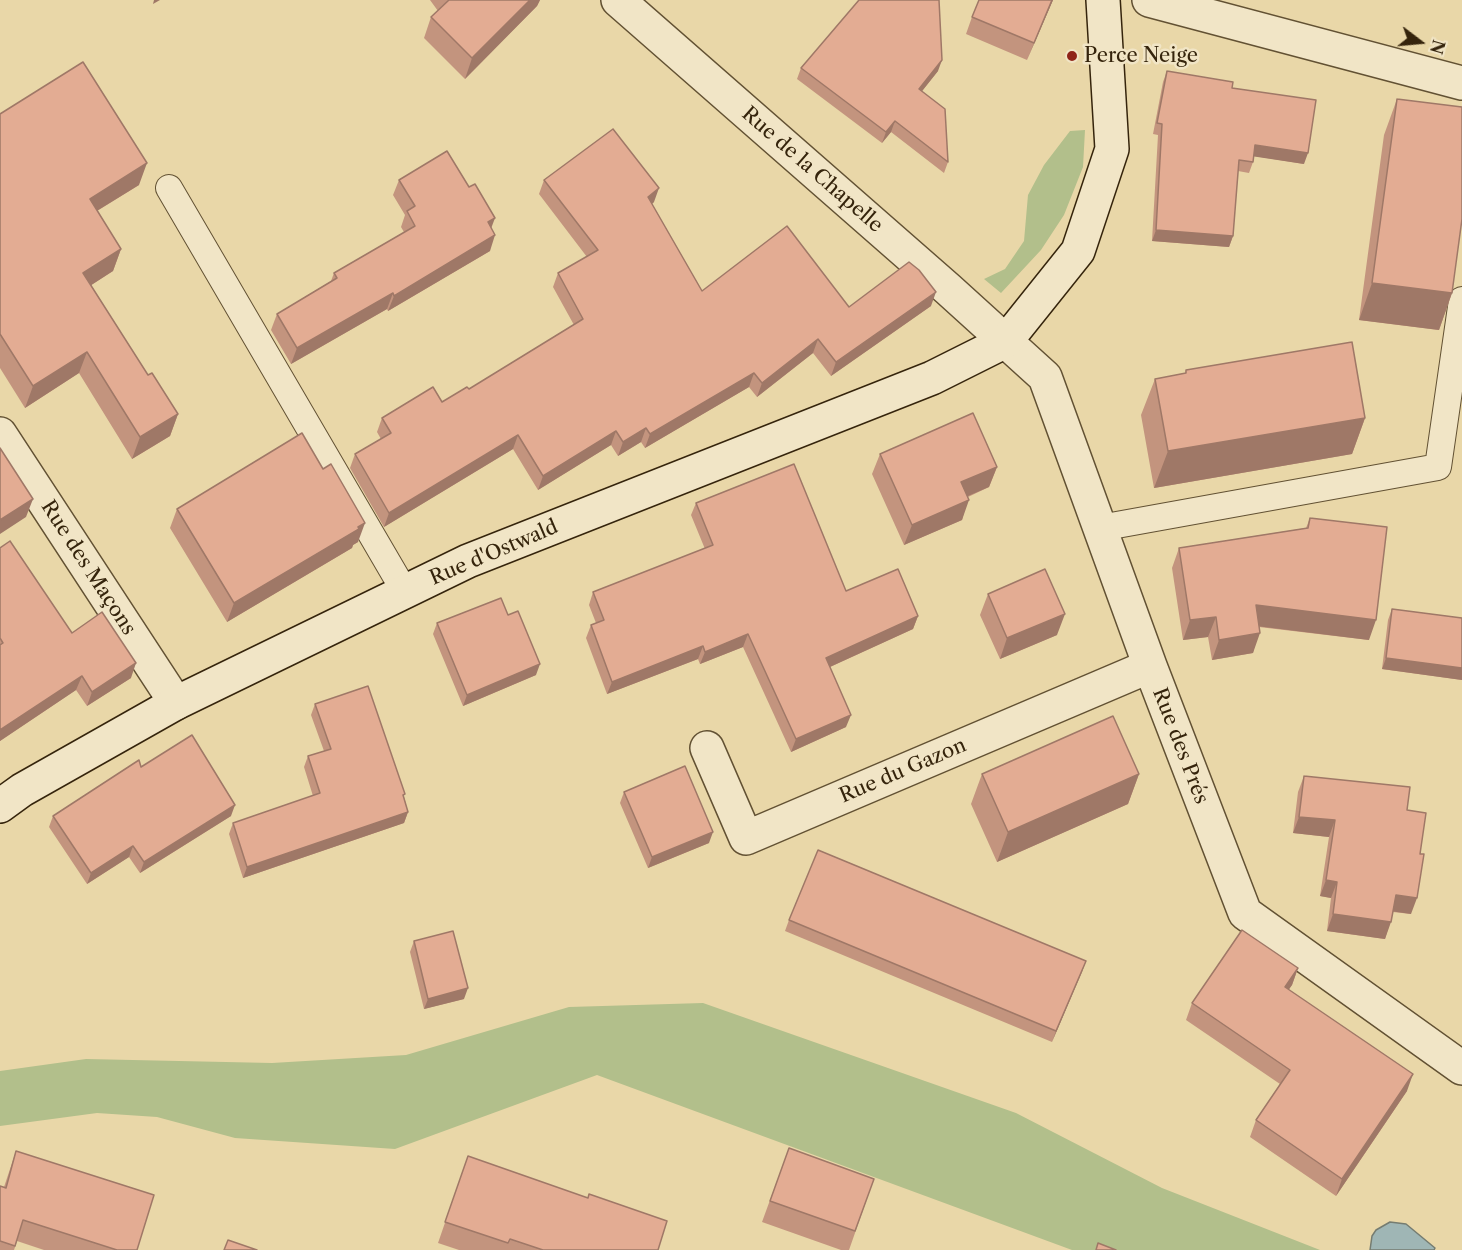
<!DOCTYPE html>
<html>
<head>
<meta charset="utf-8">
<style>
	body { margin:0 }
	#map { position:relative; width:1462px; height:1250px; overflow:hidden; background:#e9d7a8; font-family:"Libre Caslon Text",serif }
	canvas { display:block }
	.north { position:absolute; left:1390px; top:12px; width:60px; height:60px; -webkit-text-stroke:4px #f1e5c6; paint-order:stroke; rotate:106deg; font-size:16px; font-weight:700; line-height:24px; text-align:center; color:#35240c }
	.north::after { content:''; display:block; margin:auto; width:21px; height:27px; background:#35240c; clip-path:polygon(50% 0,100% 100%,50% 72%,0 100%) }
</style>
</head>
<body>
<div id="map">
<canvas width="1462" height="1250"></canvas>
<div class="north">N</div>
</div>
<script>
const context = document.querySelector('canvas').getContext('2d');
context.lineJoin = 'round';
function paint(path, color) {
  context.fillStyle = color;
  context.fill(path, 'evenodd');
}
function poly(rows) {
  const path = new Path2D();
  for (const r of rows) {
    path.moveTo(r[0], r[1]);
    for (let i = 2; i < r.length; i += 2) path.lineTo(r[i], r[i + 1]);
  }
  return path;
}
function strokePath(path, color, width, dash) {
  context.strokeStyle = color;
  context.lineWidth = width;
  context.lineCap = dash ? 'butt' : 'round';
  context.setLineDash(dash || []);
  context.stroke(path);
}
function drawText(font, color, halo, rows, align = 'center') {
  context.font = font + ' "Libre Caslon Text",serif';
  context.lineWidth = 5;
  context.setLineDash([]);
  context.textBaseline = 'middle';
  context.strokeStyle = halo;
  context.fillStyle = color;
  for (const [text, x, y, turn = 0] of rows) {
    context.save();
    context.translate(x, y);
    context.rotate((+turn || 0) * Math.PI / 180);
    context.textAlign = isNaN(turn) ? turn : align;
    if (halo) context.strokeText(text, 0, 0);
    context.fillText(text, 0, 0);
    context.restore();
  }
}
paint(poly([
	[1085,130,1083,167,1064,215,1041,250,1001,293,984,279,1005,269,1024,241,1028,195,1044,165,1070,131],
	[703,1003,1016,1113,1162,1188,1320,1250,1072,1250,597,1075,395,1149,235,1138,157,1117,97,1113,0,1126,0,1071,86,1059,272,1063,406,1055,569,1007]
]), '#b2bf8b');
const water = poly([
	[1390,1222,1406,1224,1435,1248,1434,1250,1370,1250,1372,1236,1376,1230,1390,1222]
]);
paint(water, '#9fb6b5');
strokePath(water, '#757c71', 1.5);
const lane = poly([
	[169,188,405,592],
	[1100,528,1438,467,1462,300]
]);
const street = poly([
	[618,0,948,289,1045,377,1150,666,1245,913,1462,1068],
	[1149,0,1462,83],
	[0,434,176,703],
	[707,748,746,838,1150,666]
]);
const secondary = poly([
	[0,806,22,790,176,703,468,561,932,378,1006,341,1078,251,1112,149,1103,0]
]);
strokePath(lane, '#625133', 28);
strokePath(street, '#625133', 36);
strokePath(secondary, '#35240c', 36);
strokePath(lane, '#f1e5c6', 26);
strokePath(street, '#f1e5c6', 33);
strokePath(secondary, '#f1e5c6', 33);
paint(poly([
	[430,0,540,0,537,6,465,79,424,38,431,17,438,11],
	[1053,0,1027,60,966,34,972,17],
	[801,68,938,71,922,91,948,162,944,173,891,132,882,143,797,79],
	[1167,71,1232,88,1304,164,1254,156,1253,162,1249,173,1238,171,1233,236,1229,247,1152,241,1158,135,1153,134,1163,82],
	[1397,99,1452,293,1439,330,1359,320,1384,135],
	[0,114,139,185,97,211,121,249,113,271,91,285,148,375,178,414,170,436,132,459,79,373,25,408,0,368],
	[399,180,491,228,490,251,388,311,387,309,291,364,271,330,277,314,331,281,334,273,404,232,401,227,405,215,393,195],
	[544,180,654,202,652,204,702,291,849,307,931,306,831,376,813,353,757,397,749,387,645,448,641,442,618,456,611,445,538,490,513,449,384,527,350,468,355,454,381,439,377,432,382,418,442,402,469,389,574,325,553,287,558,273,587,257,539,194],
	[1186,370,1365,418,1352,454,1154,488,1141,415,1155,379,1185,373],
	[880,454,997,467,989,487,968,497,962,520,904,545,872,474],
	[323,469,358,542,353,545,352,548,227,622,170,528,177,509],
	[696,503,846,591,918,616,913,629,830,667,846,727,791,752,743,647,700,664,698,659,607,694,586,638,591,625,596,623,589,605,593,592,705,549,691,515],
	[1310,518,1369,640,1259,627,1253,653,1212,660,1208,637,1183,640,1172,568,1179,548,1306,528],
	[0,548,72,633,131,678,87,706,76,690,0,741],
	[988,594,1057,635,1000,659,980,615],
	[1392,609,1462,618,1462,680,1382,669,1388,620],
	[508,615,536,675,463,706,433,634,437,623],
	[315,704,404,797,408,812,404,823,243,878,229,834,233,823,313,796,304,767,308,756,324,751,311,715],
	[141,767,231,816,140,873,129,857,87,884,49,827,53,816],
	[982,774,1139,774,1128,804,997,862,971,804],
	[1304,776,1407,810,1411,914,1393,912,1385,939,1327,931,1331,898,1320,896,1329,837,1293,833,1298,792],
	[624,792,709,843,648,868,620,803],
	[789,920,1086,961,1052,1042,785,931],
	[414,941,464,999,424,1009,410,952],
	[1298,968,1292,985,1288,990,1407,1091,1336,1196,1250,1137,1256,1120,1280,1084,1186,1020,1192,1003],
	[789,1148,874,1179,849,1250,841,1250,762,1222],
	[16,1151,137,1250,44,1250,17,1241,14,1250,0,1250,0,1186,4,1187],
	[468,1156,588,1198,658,1250,459,1250,438,1243]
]), '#c3947e');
paint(poly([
	[154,0,160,0,153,4],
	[530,0,540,0,537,6,465,79,472,58],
	[1052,0,1053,0,1027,60,1034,43],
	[942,60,938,71,915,100,919,89],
	[895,121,891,132,882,143,886,132],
	[1255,145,1308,153,1304,164,1251,156],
	[147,163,139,185,82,220,90,199],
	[659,188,654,202,643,211,648,197],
	[495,218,489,234,488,222],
	[1156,230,1233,236,1229,247,1152,241],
	[495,235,490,251,388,311,394,296],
	[121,249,113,271,76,295,83,273],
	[1372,283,1452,293,1439,330,1359,320],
	[936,292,931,306,831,376,836,362],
	[393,293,387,309,291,364,297,348],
	[818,339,813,353,757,397,762,383],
	[87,352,79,373,25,408,33,386],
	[754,373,749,387,645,448,650,434],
	[178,414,170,436,132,459,140,437],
	[1365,418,1352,454,1154,488,1168,451],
	[646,428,641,442,618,456,623,442],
	[616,431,611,445,538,490,543,476],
	[518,435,513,449,384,527,389,513],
	[997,467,989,487,954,502,961,482],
	[33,499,26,517,0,534,0,520],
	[969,500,962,520,904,545,912,525],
	[365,523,358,542,353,545,352,548,227,622,234,603],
	[1256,605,1376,620,1369,640,1248,625],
	[1065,614,1057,635,1000,659,1007,638],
	[918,616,913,629,821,671,826,658],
	[1216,617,1208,637,1183,640,1190,620],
	[1260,633,1253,653,1212,660,1219,640],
	[748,634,743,647,700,664,705,652],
	[703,646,698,659,607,694,612,682],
	[1386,658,1462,668,1462,680,1382,669],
	[136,663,131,678,87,706,92,692],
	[540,664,536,675,463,706,467,695],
	[82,676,76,690,0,741,0,730],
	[851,715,846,727,791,752,796,739],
	[1139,774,1128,804,997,862,1008,832],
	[235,805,231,816,140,873,144,862],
	[408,812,404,823,243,878,247,867],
	[1299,817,1335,820,1329,837,1293,833],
	[713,832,709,843,648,868,652,857],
	[133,846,129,857,87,884,91,873],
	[1326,880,1337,882,1331,898,1320,896],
	[1396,895,1417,898,1411,914,1390,911],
	[1333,914,1391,922,1385,939,1327,931],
	[1086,961,1082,972,1052,1042,1056,1031],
	[1298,968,1292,985,1279,1004,1285,987],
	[468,988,464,999,424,1009,428,999],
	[1413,1074,1407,1091,1336,1196,1342,1179]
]), '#9f7867');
const building = poly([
	[449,0,530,0,472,58,431,17,449,0],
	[859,0,939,0,942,60,919,89,945,109,948,162,895,121,886,132,801,68,859,0],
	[979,0,1052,0,1034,43,972,17,979,0],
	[83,62,147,163,90,199,121,249,83,273,148,375,152,373,178,414,140,437,87,352,33,386,0,334,0,114,83,62],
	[1167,71,1233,82,1232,88,1316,100,1308,153,1255,145,1253,162,1239,160,1233,236,1156,230,1162,124,1157,123,1167,71],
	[1397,99,1462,107,1462,219,1452,293,1372,283,1397,99],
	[613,129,659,188,648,197,702,291,787,226,849,307,909,262,919,270,936,292,836,362,818,339,762,383,754,373,650,434,646,428,623,442,616,431,543,476,518,435,389,513,355,454,391,433,382,418,433,387,442,402,467,387,469,389,583,319,558,273,598,250,544,180,613,129],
	[447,151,469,187,475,184,495,218,488,222,495,235,394,296,393,293,297,348,277,314,337,278,334,273,415,226,407,211,415,206,399,180,447,151],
	[1352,342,1365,418,1168,451,1155,379,1186,373,1186,370,1352,342],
	[973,413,997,467,961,482,969,500,912,525,880,454,973,413],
	[302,433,323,469,331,464,365,523,358,527,359,529,234,603,177,509,302,433],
	[0,448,33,499,0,520,0,448],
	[794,464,846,591,898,569,918,616,826,658,851,715,796,739,748,634,705,652,703,646,612,682,591,625,604,620,593,592,713,545,696,503,794,464],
	[1310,518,1387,527,1376,620,1256,605,1260,633,1219,640,1216,617,1190,620,1179,548,1308,528,1310,518],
	[10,541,72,633,102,612,136,663,92,692,82,676,0,730,0,645,3,643,0,638,0,548,10,541],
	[1045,569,1065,614,1007,638,988,594,1045,569],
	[501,598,508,615,518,611,540,664,467,695,437,623,501,598],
	[1392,609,1462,618,1462,668,1386,658,1392,609],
	[368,686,405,794,403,795,408,812,247,867,233,823,320,793,308,756,331,749,315,704,368,686],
	[1113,716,1139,774,1008,832,982,774,1113,716],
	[192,735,235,805,144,862,133,846,91,873,53,816,139,760,141,767,192,735],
	[685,766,713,832,652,857,624,792,685,766],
	[1304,776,1410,787,1407,810,1426,813,1420,854,1424,854,1417,898,1396,895,1391,922,1333,914,1337,882,1326,880,1335,820,1299,817,1304,776],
	[818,850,1086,961,1056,1031,789,920,818,850],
	[1242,930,1298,968,1285,987,1413,1074,1342,1179,1256,1120,1290,1070,1192,1003,1242,930],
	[453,931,468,988,428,999,414,941,453,931],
	[789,1148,874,1179,855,1231,770,1201,789,1148],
	[16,1151,154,1195,137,1250,117,1250,23,1220,15,1246,0,1241,0,1186,6,1188,16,1151],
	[468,1156,588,1198,589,1194,667,1221,658,1250,543,1250,510,1239,508,1243,445,1222,468,1156],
	[228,1240,257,1250,224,1250,228,1240],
	[1098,1243,1116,1250,1096,1250,1098,1243]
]);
paint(building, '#e3ac93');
strokePath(building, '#9f7867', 1.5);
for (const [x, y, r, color] of [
	[1072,56,6,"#8f2418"]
]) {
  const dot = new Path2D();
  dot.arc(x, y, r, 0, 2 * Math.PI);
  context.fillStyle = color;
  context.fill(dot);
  strokePath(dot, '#f1e5c6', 2);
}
drawText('20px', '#35240c', '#f1e5c6', [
	["Perce Neige",1084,56]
], 'left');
drawText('20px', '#35240c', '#f1e5c6', [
	["Rue de la Chapelle",812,170,41],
	["Rue d'Ostwald",494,553,-23],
	["Rue des Maçons",88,568,57],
	["Rue des Prés",1180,746,69],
	["Rue du Gazon",903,771,-23]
]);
</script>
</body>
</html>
